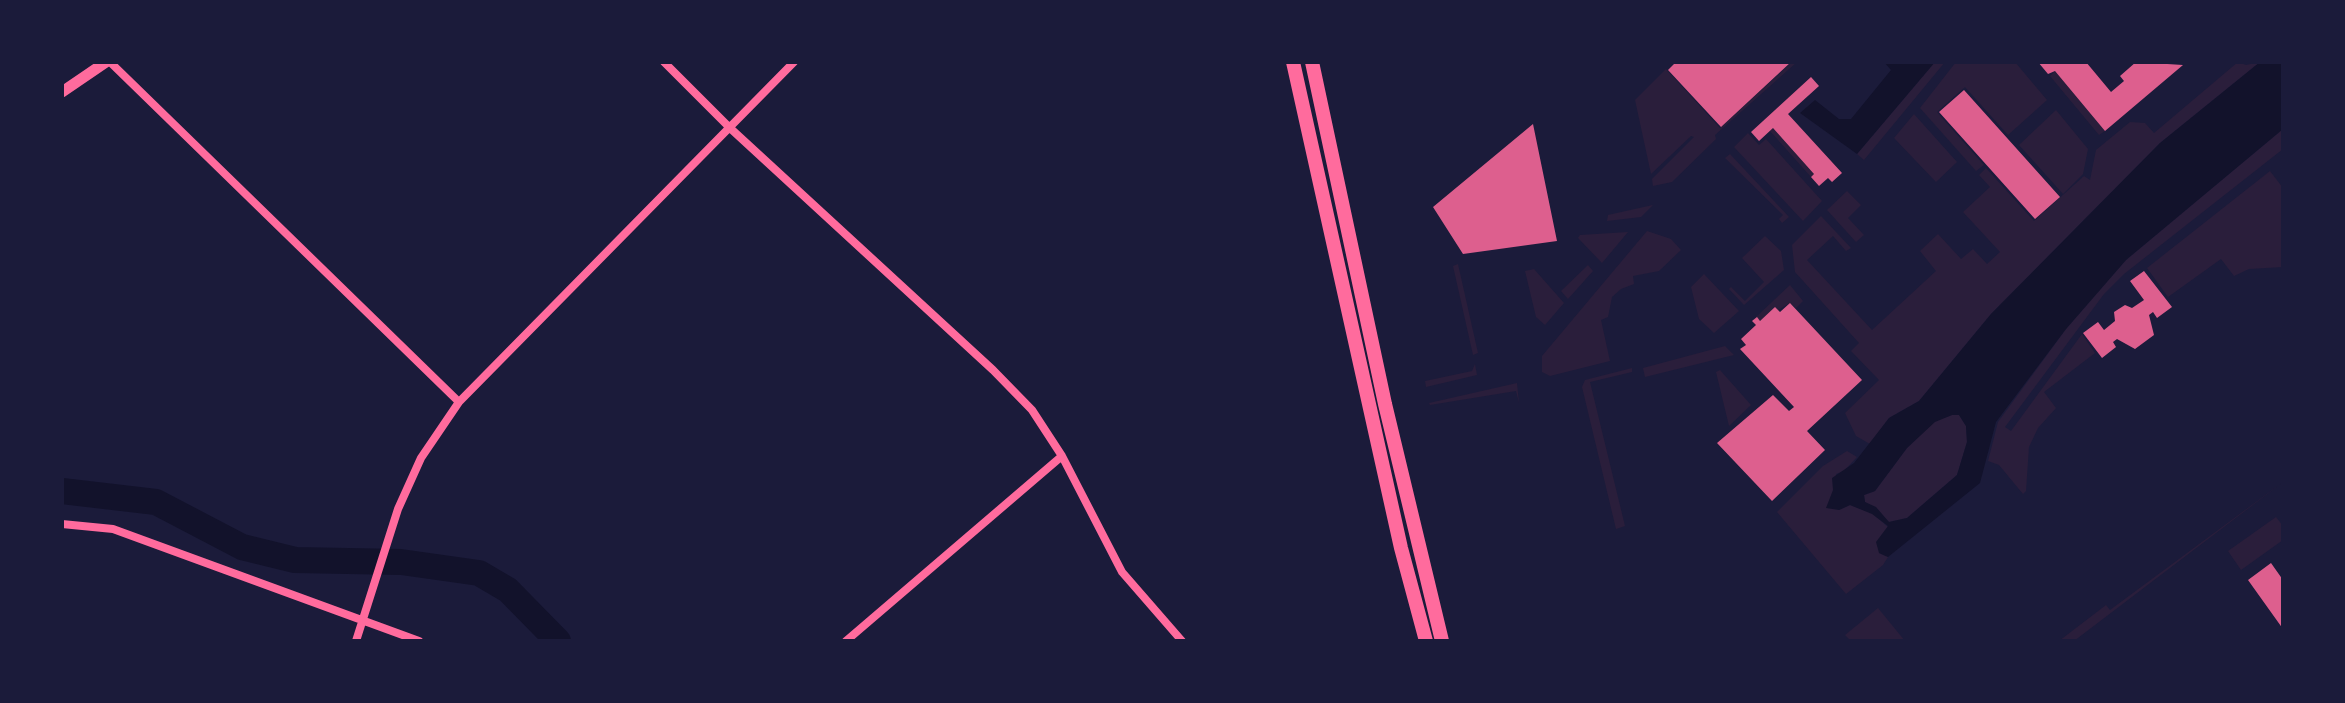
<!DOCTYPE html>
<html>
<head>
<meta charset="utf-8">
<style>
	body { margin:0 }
	#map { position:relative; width:2345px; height:703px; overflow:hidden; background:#1b1b3a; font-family:Commissioner,sans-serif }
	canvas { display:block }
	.frame { position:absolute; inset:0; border:64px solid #1b1b3a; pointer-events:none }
</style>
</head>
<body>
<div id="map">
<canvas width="2345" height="703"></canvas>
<div class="frame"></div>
</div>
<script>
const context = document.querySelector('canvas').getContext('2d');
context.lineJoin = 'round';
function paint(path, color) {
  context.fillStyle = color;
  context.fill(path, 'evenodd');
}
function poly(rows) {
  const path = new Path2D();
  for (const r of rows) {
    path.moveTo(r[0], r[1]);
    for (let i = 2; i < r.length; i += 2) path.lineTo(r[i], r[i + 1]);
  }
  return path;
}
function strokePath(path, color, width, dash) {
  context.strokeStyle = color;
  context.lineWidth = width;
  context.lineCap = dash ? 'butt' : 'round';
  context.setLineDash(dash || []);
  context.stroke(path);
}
paint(poly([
	[1792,62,1797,62,1715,135,1716,139,1672,182,1653,186,1652,179,1694,137,1691,136,1651,174,1635,100,1666,69,1720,128],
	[1935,62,1945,62,1864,160,1857,154],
	[1956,62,2015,62,2047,100,2008,135,1965,87,1937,112,1984,165,1976,171,1920,108],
	[2238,62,2246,65,2260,62,2160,143,1991,314,1919,401,1889,418,1870,444,1856,436,1845,413,1879,380,1851,351,1859,343,1795,272,1792,245,1821,216,1851,248,1846,251,1833,236,1807,260,1872,330,1936,271,1920,251,1938,234,1961,259,1973,249,1987,264,2000,252,1963,212,1990,187,1979,175,1986,168,2034,221,2084,176,2090,180,2096,150,2130,122,2145,123,2154,133],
	[2055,71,2105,131,2099,135,2050,76],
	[2056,110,2088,149,2083,174,2063,194,2019,145],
	[1914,114,1957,162,1936,182,1894,138],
	[1773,128,1814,174,1811,177,1770,131],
	[2283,129,2283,149,2124,274,2104,294,2005,427,2011,431,2082,334,2095,353,2044,392,2056,408,2038,428,2029,447,2026,491,2023,494,1999,465,1988,461,1998,422,2066,329,2126,260],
	[1748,133,1759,145,1766,139,1822,201,1803,221,1734,147],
	[1730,154,1789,217,1782,223,1779,219,1783,215,1725,158],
	[2270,171,2283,188,2283,267,2249,269,2234,276,2221,259,2168,297,2147,268],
	[1847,191,1861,205,1848,218,1864,235,1856,242,1827,210],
	[1653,205,1641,217,1607,221,1608,215],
	[1647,231,1671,239,1681,250,1659,271,1633,276,1634,284,1621,289,1612,297,1608,317,1601,320,1610,361,1550,376,1542,372,1542,356],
	[1628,232,1602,263,1578,238,1580,235],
	[1765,236,1781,251,1784,270,1744,305,1729,289,1731,287,1745,301,1764,282,1742,258],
	[1458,264,1478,353,1473,355,1453,266],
	[1588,265,1593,271,1568,299,1561,291],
	[1534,269,1564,303,1545,325,1536,317,1525,271],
	[1704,274,1739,311,1714,333,1699,319,1691,287],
	[1790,285,1803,301,1796,308,1790,303,1760,321,1756,317],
	[1725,346,1734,355,1645,377,1643,368],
	[1475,364,1477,375,1426,387,1425,381,1472,371],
	[1632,368,1632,372,1590,382,1625,526,1616,529,1582,387,1585,380],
	[1720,370,1751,405,1729,426,1716,372],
	[1517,383,1519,403,1516,391,1430,405,1429,403],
	[1952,415,1959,415,1966,426,1967,442,1957,475,1907,518,1889,522,1865,502,1864,495,1875,491,1907,448,1935,421],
	[1847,451,1857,457,1844,471,1836,474,1839,510,1850,505,1872,513,1889,528,1879,553,1888,557,1883,565,1846,594,1777,512,1823,466],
	[2283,482,2074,641,2059,641,2106,605,2110,610],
	[2276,517,2283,526,2283,540,2241,570,2228,551],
	[1878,608,1905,641,1851,641,1845,635]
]), '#2a1e3b');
paint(poly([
	[1884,62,1935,62,1857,154,1800,113,1815,100,1839,119,1851,119,1891,70],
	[2260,62,2283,62,2283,129,2126,260,2066,329,1996,422,1980,483,1888,557,1879,553,1876,542,1888,526,1872,514,1850,505,1839,510,1826,508,1833,490,1832,478,1854,463,1889,418,1919,401,1991,314,2160,143],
	[1952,415,1959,415,1966,426,1967,442,1957,475,1907,518,1889,522,1876,507,1865,502,1864,495,1875,491,1907,448,1935,422]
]), '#12122b');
strokePath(poly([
	[62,491,156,502,242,547,295,560,401,562,479,573,508,590,558,641]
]), '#12122b', 26);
paint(poly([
	[1676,62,1791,62,1721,127,1668,70],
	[2038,62,2086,62,2111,92,2124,81,2120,76,2136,62,2183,65,2105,131,2055,71,2048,74],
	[1811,77,1819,86,1788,114,1842,173,1832,182,1828,178,1819,186,1811,177,1814,174,1773,128,1759,141,1751,132],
	[1964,90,2060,197,2035,219,1939,112],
	[1533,124,1557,241,1463,254,1433,207],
	[2144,271,2172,307,2157,318,2153,312,2149,315,2154,335,2135,349,2117,339,2113,342,2116,347,2102,358,2083,333,2098,322,2104,330,2115,321,2114,312,2125,305,2132,308,2144,300,2130,281],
	[1790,303,1862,380,1807,431,1825,450,1772,501,1717,443,1773,395,1789,411,1794,407,1740,349,1746,345,1741,339,1756,325,1752,321,1757,317,1760,321,1775,307,1780,312],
	[2271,563,2283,580,2283,629,2248,580]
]), '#dd5f8e');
strokePath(poly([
	[110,62,459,402],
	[664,62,730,128,993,370,1032,410,1062,456,1122,572,1182,641],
	[62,524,113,529,419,641],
	[356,641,398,509,421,458,459,402,794,62],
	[846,641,1062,456]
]), '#ff6b9d', 8);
strokePath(poly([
	[62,92,106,62]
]), '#ff6b9d', 11);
strokePath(poly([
	[1293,62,1401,548,1426,641],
	[1312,62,1385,404,1442,641]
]), '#ff6b9d', 14);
</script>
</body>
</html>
